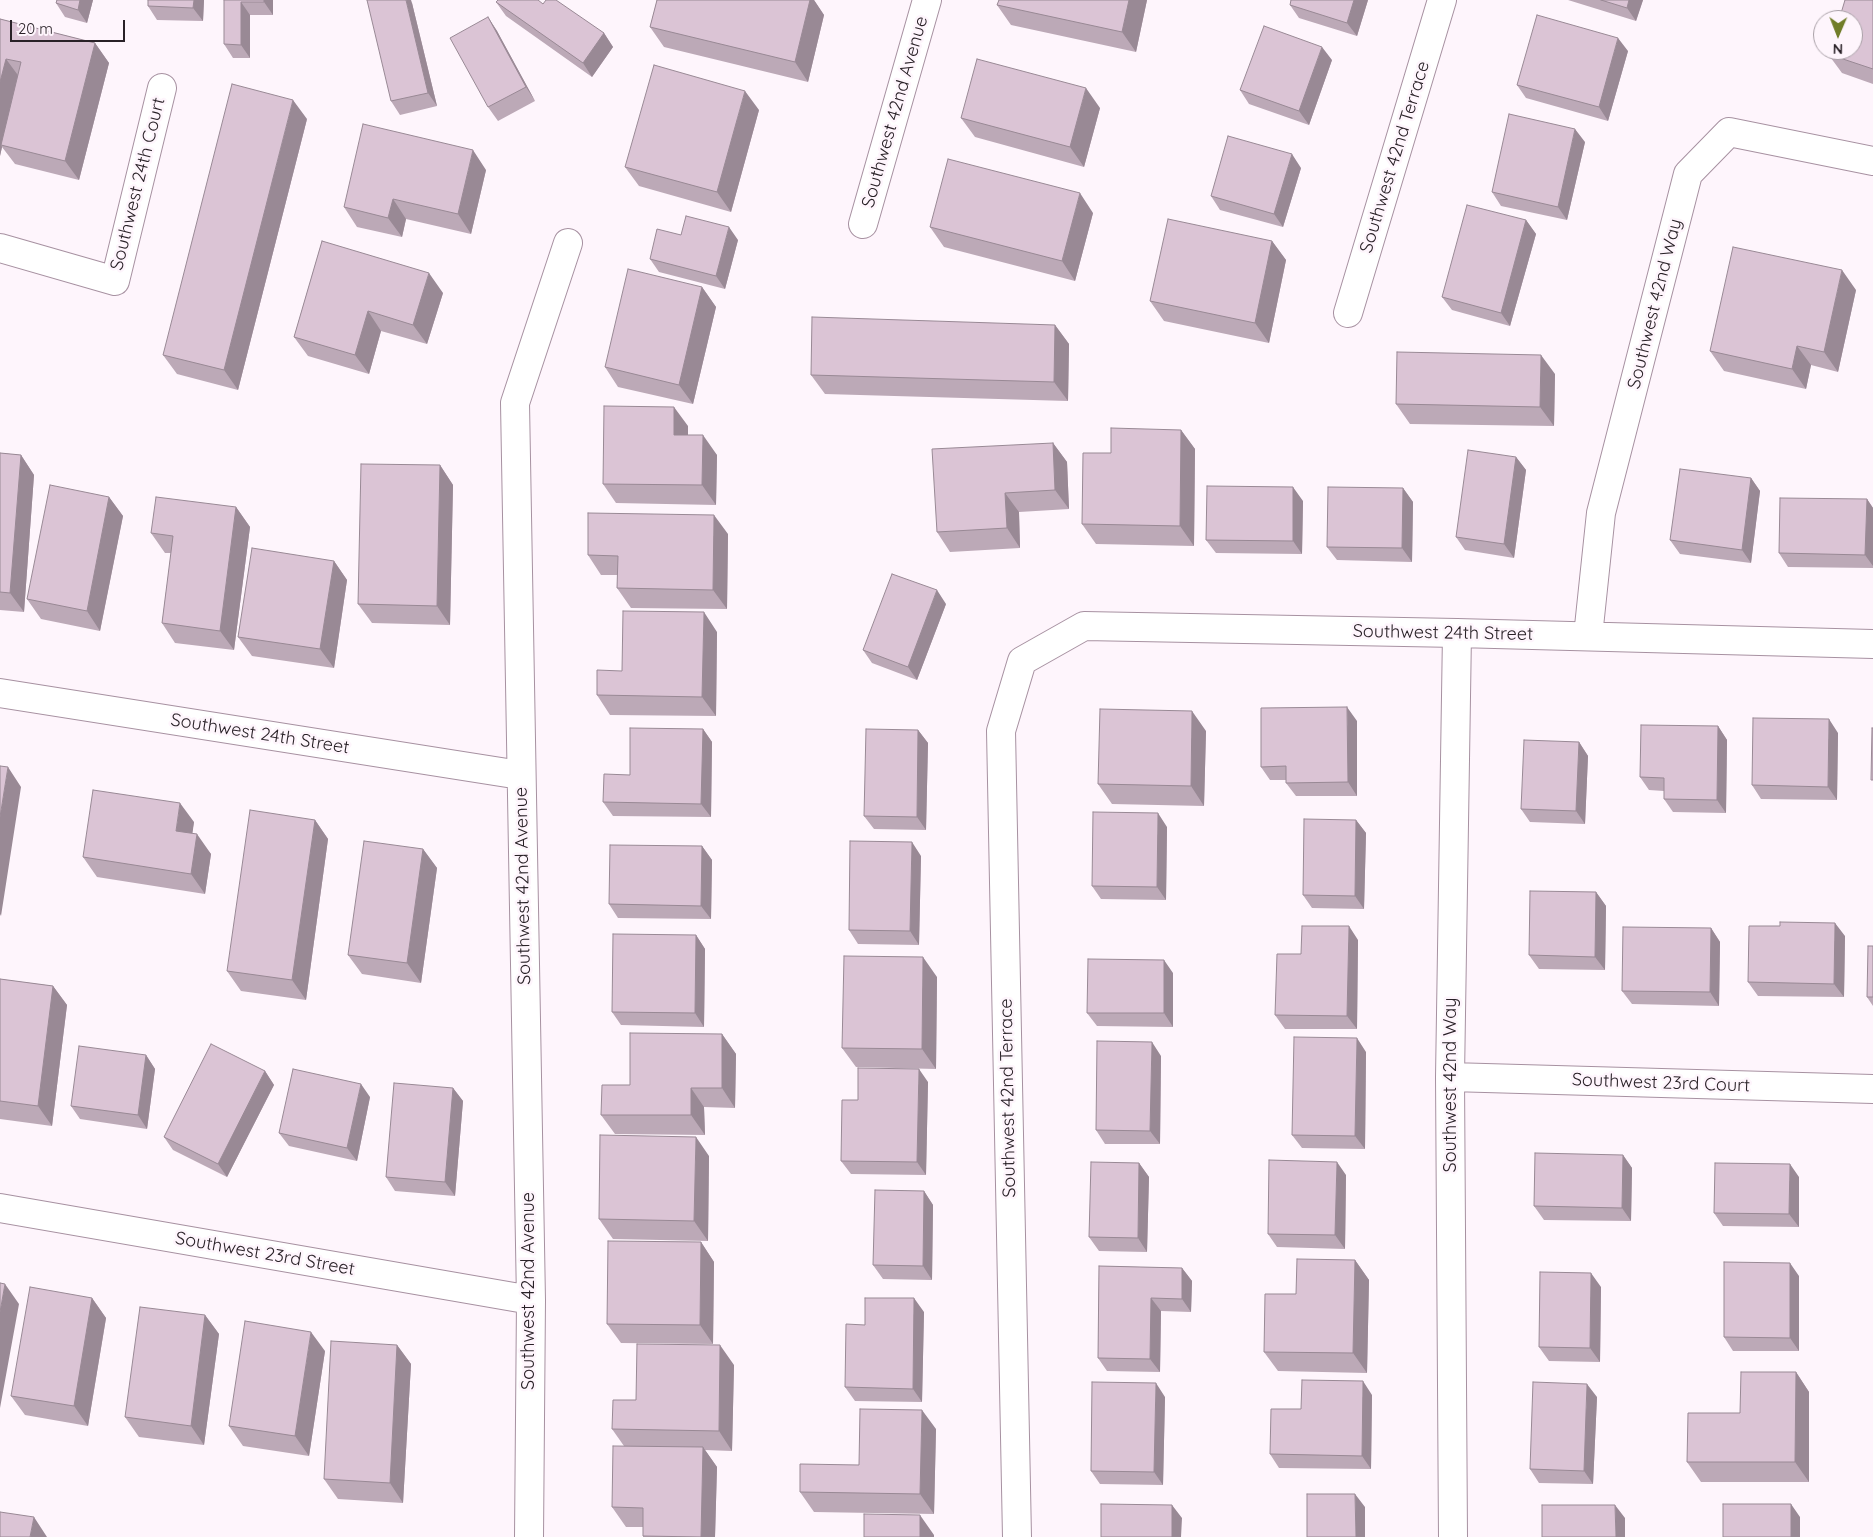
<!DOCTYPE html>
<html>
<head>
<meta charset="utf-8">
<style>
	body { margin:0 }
	#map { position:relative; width:1873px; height:1537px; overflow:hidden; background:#fef5fc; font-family:Quicksand,sans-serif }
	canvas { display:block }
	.north { position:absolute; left:1813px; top:10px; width:50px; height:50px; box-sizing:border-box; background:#fef5fc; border:1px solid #a9a0a7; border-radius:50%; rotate:181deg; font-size:14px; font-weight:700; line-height:20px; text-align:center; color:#292127 }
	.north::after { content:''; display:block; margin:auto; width:18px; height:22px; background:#717d29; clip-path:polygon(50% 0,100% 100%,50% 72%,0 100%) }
	.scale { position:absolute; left:10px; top:20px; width:115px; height:22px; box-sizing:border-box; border:2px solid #292127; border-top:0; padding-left:6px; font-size:15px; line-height:18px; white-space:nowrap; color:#292127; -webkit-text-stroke:4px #fef5fc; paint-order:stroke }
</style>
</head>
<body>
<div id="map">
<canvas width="1873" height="1537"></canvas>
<div class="north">N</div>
<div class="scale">20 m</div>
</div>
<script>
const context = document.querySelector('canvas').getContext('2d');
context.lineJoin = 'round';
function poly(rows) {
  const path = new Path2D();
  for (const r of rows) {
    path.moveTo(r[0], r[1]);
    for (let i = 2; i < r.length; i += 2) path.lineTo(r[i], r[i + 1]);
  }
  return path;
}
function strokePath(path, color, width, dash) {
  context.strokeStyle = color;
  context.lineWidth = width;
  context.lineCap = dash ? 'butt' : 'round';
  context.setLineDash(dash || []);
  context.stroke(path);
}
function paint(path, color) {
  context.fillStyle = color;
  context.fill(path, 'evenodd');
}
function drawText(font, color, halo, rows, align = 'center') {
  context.font = font + ' Quicksand,sans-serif';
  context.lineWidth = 5;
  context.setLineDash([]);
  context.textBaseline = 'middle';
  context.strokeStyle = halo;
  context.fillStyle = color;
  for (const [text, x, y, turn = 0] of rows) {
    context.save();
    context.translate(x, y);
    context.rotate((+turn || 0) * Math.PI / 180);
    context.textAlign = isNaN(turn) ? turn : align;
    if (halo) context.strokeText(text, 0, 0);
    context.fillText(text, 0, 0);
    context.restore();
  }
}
const minor = poly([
	[863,224,927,0],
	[0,248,115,281,162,88],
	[1348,313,1442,0],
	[1588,636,1601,513,1688,174,1729,132,1873,161],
	[0,693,520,775],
	[1450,1077,1873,1089],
	[0,1208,531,1300],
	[529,1537,531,1300,515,403,568,243],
	[1017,1537,1001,731,1022,661,1084,626,1457,633,1873,644],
	[1453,1537,1450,1077,1457,633]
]);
strokePath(minor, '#a791a1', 30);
strokePath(minor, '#fff', 28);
paint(poly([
	[57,0,93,0,87,23,65,17,56,3],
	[148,0,204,0,203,21,157,20,148,6],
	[224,0,273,0,273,15,250,15,250,58,233,58,224,44],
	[657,0,814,0,824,15,808,82,664,47,650,27],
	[999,0,1147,0,1136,52,1011,25,997,5],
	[1368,0,1357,36,1299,18,1290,5],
	[1568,0,1643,0,1636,21],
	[1873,0,1873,84,1842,73,1828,54],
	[496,2,604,33,613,47,592,77,506,16],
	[412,3,437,106,400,115,391,101],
	[488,17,497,31,535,101,498,121,488,107],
	[0,19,95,43,109,63,79,180,15,164,2,147,0,156],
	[1628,51,1608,121,1526,98,1517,85],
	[1332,60,1309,125,1249,104,1240,90],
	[1100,108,1084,167,975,137,961,118],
	[759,110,731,212,639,186,625,167],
	[307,119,238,390,177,374,163,355],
	[1585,142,1567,220,1501,206,1492,192],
	[1301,168,1283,227,1220,210,1211,196],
	[486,170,471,234,406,219,402,237,357,227,344,207],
	[1093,213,1075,281,944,247,930,227],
	[1526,220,1536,234,1510,326,1452,310,1442,297],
	[738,240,725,289,659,272,650,259],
	[322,241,443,293,427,344,381,331,369,374,308,356,294,337],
	[1272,241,1286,260,1269,343,1164,321,1150,301],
	[702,287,716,307,693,404,618,387,605,367],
	[1856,290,1838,372,1811,365,1806,389,1724,371,1710,351],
	[1055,325,1069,344,1068,401,825,394,811,375],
	[1555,374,1554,426,1410,424,1396,404],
	[688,426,688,435,717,455,716,505,616,503,603,484],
	[1181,430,1195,449,1194,546,1096,544,1082,524,1111,453],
	[1053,443,1067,462,1069,509,1019,512,1020,548,950,552,937,532],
	[0,453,21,455,34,475,24,612,0,610],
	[1516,457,1526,470,1514,558,1465,550,1456,537],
	[440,465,453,485,450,625,372,623,358,604],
	[1751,478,1760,491,1751,563,1680,554,1670,540],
	[1403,488,1413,502,1412,562,1337,560,1327,547],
	[109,497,123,516,100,631,41,619,27,599],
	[1867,499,1873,508,1873,568,1788,567,1779,553],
	[1303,501,1302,554,1216,553,1206,540],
	[236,507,250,527,234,650,175,643,162,623,171,553,165,553,151,533],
	[728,534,727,609,631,608,617,588,618,575,601,575,588,555],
	[334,561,347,580,334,668,252,656,238,637],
	[946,604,917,680,872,663,863,650],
	[717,632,716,716,610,715,597,695,622,671],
	[1357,721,1357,796,1296,796,1286,783,1286,780,1270,780,1261,767],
	[1718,726,1727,740,1726,813,1673,812,1664,799,1664,791,1649,790,1640,777],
	[703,729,712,742,711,817,613,816,603,802,630,775],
	[918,730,928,743,926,830,874,829,864,816],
	[1206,731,1204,806,1112,804,1098,784],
	[1838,733,1837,800,1761,799,1752,785],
	[1579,742,1588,756,1585,824,1530,822,1521,809],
	[315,820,328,839,306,1000,241,991,227,971],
	[1356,820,1366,833,1364,909,1312,908,1303,895],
	[194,822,192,833,211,854,205,894,97,877,83,857],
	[1167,827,1166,900,1101,899,1092,886],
	[702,846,712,860,711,919,618,918,609,904],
	[423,849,437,868,421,983,362,974,348,955],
	[921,856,919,945,858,944,849,930],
	[1596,892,1606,906,1605,970,1539,969,1529,955],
	[1711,928,1720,942,1719,1006,1632,1004,1622,991],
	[696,935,705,949,704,1027,621,1025,612,1012],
	[1845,936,1844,997,1758,996,1748,982],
	[1358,940,1357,1029,1285,1029,1275,1015,1301,954],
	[1873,946,1873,1006,1867,997],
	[1173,973,1173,1027,1097,1026,1087,1013],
	[937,977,936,1069,856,1067,842,1048],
	[0,979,53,986,67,1005,52,1126,0,1119],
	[722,1034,736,1054,735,1108,704,1107,705,1135,615,1134,601,1115,630,1085],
	[1366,1052,1365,1149,1302,1148,1292,1135],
	[146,1055,155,1069,147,1129,80,1119,71,1106],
	[1161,1056,1160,1144,1105,1144,1096,1130],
	[265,1071,274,1085,227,1177,173,1150,164,1137],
	[928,1082,926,1175,851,1174,841,1161,858,1100],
	[453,1088,463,1101,455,1196,395,1191,386,1177],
	[370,1097,357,1161,289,1146,279,1133],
	[1623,1155,1632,1168,1631,1221,1544,1220,1534,1206],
	[709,1156,708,1241,613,1239,599,1219],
	[1139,1163,1149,1177,1147,1252,1099,1251,1089,1237],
	[1346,1175,1345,1249,1277,1247,1268,1234],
	[1799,1177,1799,1227,1723,1226,1714,1213],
	[924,1191,933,1205,932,1280,883,1279,873,1265],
	[701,1242,714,1262,713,1344,621,1343,607,1324],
	[1355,1260,1369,1280,1367,1373,1278,1371,1264,1352],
	[1099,1266,1182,1268,1192,1281,1191,1312,1161,1311,1160,1372,1107,1371,1098,1358],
	[1799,1276,1799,1351,1733,1351,1724,1337],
	[1601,1287,1600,1362,1549,1361,1539,1347],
	[92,1298,106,1318,88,1426,25,1415,11,1396],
	[924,1312,922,1402,855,1401,845,1387,865,1325],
	[205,1315,219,1334,204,1445,139,1437,125,1417],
	[397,1345,411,1364,403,1503,338,1499,324,1479],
	[325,1351,309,1456,243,1446,229,1426],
	[734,1365,732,1451,705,1450,717,1467,715,1537,643,1537,643,1527,626,1527,612,1507,624,1446,612,1429,636,1400],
	[1796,1372,1809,1392,1809,1482,1701,1482,1687,1462,1740,1413],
	[1372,1395,1371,1469,1279,1468,1270,1454,1301,1409],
	[1165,1397,1163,1485,1100,1484,1091,1471],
	[1597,1397,1593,1484,1539,1483,1530,1469],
	[936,1429,934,1514,814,1512,800,1492]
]), '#bca9b7');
paint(poly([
	[80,0,93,0,87,23,78,10],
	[194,0,204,0,203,21,193,8],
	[264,0,273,0,273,15,264,2],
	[406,0,411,0,412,3,437,106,428,93],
	[810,0,814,0,824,15,808,82,795,62],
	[1129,0,1147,0,1136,52,1122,32],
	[1354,0,1368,0,1357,36,1347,23],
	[1629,0,1643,0,1636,21,1627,8],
	[241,2,250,15,250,58,241,45],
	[488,17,497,31,535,101,526,87],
	[604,33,613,47,592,77,583,63],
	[1618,38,1628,51,1608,121,1599,107],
	[95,43,109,63,79,180,65,161],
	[1322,47,1332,60,1309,125,1299,111],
	[6,59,20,78,1,145,2,147,0,156,0,82],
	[1086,88,1100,108,1084,167,1070,147],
	[745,91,759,110,731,212,717,192],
	[293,100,307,119,238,390,224,370],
	[1575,129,1585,142,1567,220,1558,207],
	[473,150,486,170,471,234,458,214],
	[1292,154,1301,168,1283,227,1274,214],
	[1080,193,1093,213,1075,281,1062,261],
	[393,199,406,219,402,237,388,218],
	[1526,220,1536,234,1510,326,1501,313],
	[729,227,738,240,725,289,716,276],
	[1272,241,1286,260,1269,343,1255,323],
	[1842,270,1856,290,1838,372,1824,352],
	[429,273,443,293,427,344,413,325],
	[702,287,716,307,693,404,679,385],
	[368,311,381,331,369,374,355,355],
	[1055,325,1069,344,1068,401,1054,382],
	[1797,346,1811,365,1806,389,1792,369],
	[1541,355,1555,374,1554,426,1540,407],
	[674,407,688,426,688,454,674,435],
	[1181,430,1195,449,1194,546,1180,526],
	[703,435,717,455,716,505,702,485],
	[1053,443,1067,462,1069,509,1055,490],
	[21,455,34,475,24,612,10,593],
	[1516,457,1526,470,1514,558,1504,544],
	[440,465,453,485,450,625,437,606],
	[1751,478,1760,491,1751,563,1742,550],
	[1293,487,1303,501,1302,554,1293,541],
	[1403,488,1413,502,1412,562,1402,548],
	[1005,493,1019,512,1020,548,1007,528],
	[109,497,123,516,100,631,87,611],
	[1867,499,1873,508,1873,566,1865,555],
	[236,507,250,527,234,650,220,631],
	[714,515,728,534,727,609,713,590],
	[334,561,347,580,334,668,320,649],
	[937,590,946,604,917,680,908,667],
	[704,612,717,632,716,716,702,697],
	[1347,707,1357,721,1357,796,1348,782],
	[1192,711,1206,731,1204,806,1191,786],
	[1829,719,1838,733,1837,800,1828,787],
	[1718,726,1727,740,1726,813,1717,800],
	[703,729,712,742,711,817,701,804],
	[918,730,928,743,926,830,917,817],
	[1579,742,1588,756,1585,824,1576,811],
	[8,767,21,787,1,916,0,914,0,817],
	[180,803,194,822,190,851,176,831],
	[1158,813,1167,827,1166,900,1157,887],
	[315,820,328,839,306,1000,292,980],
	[1356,820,1366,833,1364,909,1355,896],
	[197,834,211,854,205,894,191,874],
	[912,842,921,856,919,945,910,931],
	[702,846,712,860,711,919,701,906],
	[423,849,437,868,421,983,407,963],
	[1596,892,1606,906,1605,970,1595,957],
	[1835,923,1845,936,1844,997,1834,984],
	[1349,926,1358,940,1357,1029,1347,1016],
	[1711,928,1720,942,1719,1006,1710,992],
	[696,935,705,949,704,1027,695,1013],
	[923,957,937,977,936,1069,922,1049],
	[1164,960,1173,973,1173,1027,1164,1013],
	[53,986,67,1005,52,1126,38,1106],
	[722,1034,736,1054,735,1108,722,1088],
	[1357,1038,1366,1052,1365,1149,1355,1136],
	[1152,1042,1161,1056,1160,1144,1150,1131],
	[146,1055,155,1069,147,1129,138,1115],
	[919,1069,928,1082,926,1175,917,1162],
	[265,1071,274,1085,227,1177,218,1164],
	[361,1084,370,1097,357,1161,347,1148],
	[453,1088,463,1101,455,1196,445,1182],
	[691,1088,704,1107,705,1135,691,1115],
	[696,1137,709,1156,708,1241,694,1221],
	[1623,1155,1632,1168,1631,1221,1622,1208],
	[1337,1162,1346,1175,1345,1249,1335,1235],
	[1139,1163,1149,1177,1147,1252,1138,1238],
	[1790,1164,1799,1177,1799,1227,1789,1214],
	[924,1191,933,1205,932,1280,923,1266],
	[701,1242,714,1262,713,1344,700,1325],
	[1355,1260,1369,1280,1367,1373,1353,1353],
	[1790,1263,1799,1276,1799,1351,1790,1338],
	[1182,1268,1192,1281,1191,1312,1182,1299],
	[1591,1273,1601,1287,1600,1362,1590,1348],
	[5,1284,19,1304,0,1408,0,1312],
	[92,1298,106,1318,88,1426,74,1406],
	[914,1298,924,1312,922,1402,913,1389],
	[1151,1298,1161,1311,1160,1372,1150,1359],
	[205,1315,219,1334,204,1445,191,1426],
	[311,1332,325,1351,309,1456,295,1436],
	[397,1345,411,1364,403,1503,390,1483],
	[720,1345,734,1365,732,1451,719,1431],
	[1796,1372,1809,1392,1809,1482,1795,1462],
	[1363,1381,1372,1395,1371,1469,1362,1456],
	[1156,1383,1165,1397,1163,1485,1154,1472],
	[1587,1384,1597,1397,1593,1484,1584,1471],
	[922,1410,936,1429,934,1514,920,1494],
	[703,1447,717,1467,715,1537,701,1537],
	[1355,1494,1365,1507,1365,1537,1356,1537],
	[1791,1504,1800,1517,1800,1537,1791,1537],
	[1172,1505,1182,1518,1181,1537,1172,1537],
	[1615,1505,1625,1518,1625,1537,1616,1537],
	[920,1515,934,1535,934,1537,920,1537],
	[34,1517,47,1537,30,1537]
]), '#998995');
const building = poly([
	[57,0,80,0,78,10,56,3,57,0],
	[148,0,194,0,193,8,148,6,148,0],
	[224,0,264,0,264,2,241,2,241,45,224,44,224,0],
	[367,0,406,0,428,93,391,101,367,0],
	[498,0,538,0,543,4,546,0,556,0,604,33,583,63,496,2,498,0],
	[657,0,810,0,795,62,650,27,657,0],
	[999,0,1129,0,1122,32,997,5,999,0],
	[1291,0,1354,0,1347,23,1290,5,1291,0],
	[1601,0,1629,0,1627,8,1601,0],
	[1845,0,1873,0,1873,69,1828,54,1829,50,1853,50,1853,20,1839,20,1845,0],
	[1537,15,1618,38,1599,107,1517,85,1537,15],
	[488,17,526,87,488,107,450,38,488,17],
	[0,19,95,43,65,161,1,145,21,62,6,59,0,82,0,19],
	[1264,26,1322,47,1299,111,1240,90,1264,26],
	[977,59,1086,88,1070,147,961,118,977,59],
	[654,65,745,91,717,192,625,167,654,65],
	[232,84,293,100,224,370,163,355,232,84],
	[1509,114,1575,129,1558,207,1492,192,1509,114],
	[363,124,473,150,458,214,393,199,388,218,344,207,363,124],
	[1228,136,1292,154,1274,214,1211,196,1228,136],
	[948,159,1080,193,1062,261,930,227,948,159],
	[1467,205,1526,220,1501,313,1442,297,1467,205],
	[686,216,729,227,716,276,650,259,657,229,681,235,686,216],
	[1168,219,1272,241,1255,323,1150,301,1168,219],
	[322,241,429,273,413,325,368,311,355,355,294,337,322,241],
	[1733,247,1842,270,1824,352,1797,346,1792,369,1710,351,1733,247],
	[628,269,702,287,679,385,605,367,628,269],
	[812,317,1055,325,1054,382,811,375,812,317],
	[1397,352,1541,355,1540,407,1396,404,1397,352],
	[604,406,674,407,674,435,703,435,702,485,603,484,604,406],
	[1111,428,1181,430,1180,526,1082,524,1083,453,1111,453,1111,428],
	[1053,443,1055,490,1005,493,1007,528,937,532,932,449,1053,443],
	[1468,450,1516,457,1504,544,1456,537,1468,450],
	[0,453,21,455,10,593,0,592,0,453],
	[361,464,440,465,437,606,358,604,361,464],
	[1680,469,1751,478,1742,550,1670,540,1680,469],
	[50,485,109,497,87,611,27,599,50,485],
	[1207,486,1293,487,1293,541,1206,540,1207,486],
	[1328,487,1403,488,1402,548,1327,547,1328,487],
	[156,497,236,507,220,631,162,623,173,536,151,533,156,497],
	[1780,498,1867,499,1865,555,1779,553,1780,498],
	[588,513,714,515,713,590,617,588,618,556,588,555,588,513],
	[252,548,334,561,320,649,238,637,252,548],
	[892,574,937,590,908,667,863,650,892,574],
	[623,611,704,612,702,697,597,695,597,670,622,671,623,611],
	[1347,707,1348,782,1286,783,1286,766,1261,767,1261,708,1347,707],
	[1100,709,1192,711,1191,786,1098,784,1100,709],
	[1753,718,1829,719,1828,787,1752,785,1753,718],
	[1641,725,1718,726,1717,800,1664,799,1664,778,1640,777,1641,725],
	[630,728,703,729,701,804,603,802,604,774,630,775,630,728],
	[1872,728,1873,728,1873,780,1871,780,1872,728],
	[866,729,918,730,917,817,864,816,866,729],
	[1524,740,1579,742,1576,811,1521,809,1524,740],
	[0,766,8,767,0,817,0,766],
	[93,790,180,803,176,831,197,834,191,874,83,857,93,790],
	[250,810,315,820,292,980,227,971,250,810],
	[1093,812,1158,813,1157,887,1092,886,1093,812],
	[1304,819,1356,820,1355,896,1303,895,1304,819],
	[364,841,423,849,407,963,348,955,364,841],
	[850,841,912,842,910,931,849,930,850,841],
	[610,845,702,846,701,906,609,904,610,845],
	[1530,891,1596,892,1595,957,1529,955,1530,891],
	[1780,922,1835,923,1834,984,1748,982,1749,926,1780,926,1780,922],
	[1302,926,1349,926,1347,1016,1275,1015,1277,954,1301,954,1302,926],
	[1623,927,1711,928,1710,992,1622,991,1623,927],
	[613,934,696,935,695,1013,612,1012,613,934],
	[1868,946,1873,946,1873,997,1867,997,1868,946],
	[844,956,923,957,922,1049,842,1048,844,956],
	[1088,959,1164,960,1164,1013,1087,1013,1088,959],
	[0,979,53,986,38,1106,0,1101,0,979],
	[630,1033,722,1034,722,1088,691,1088,691,1115,601,1115,602,1085,630,1085,630,1033],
	[1294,1037,1357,1038,1355,1136,1292,1135,1294,1037],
	[1097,1041,1152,1042,1150,1131,1096,1130,1097,1041],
	[211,1044,265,1071,218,1164,164,1137,211,1044],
	[79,1046,146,1055,138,1115,71,1106,79,1046],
	[858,1068,919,1069,917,1162,841,1161,842,1100,858,1100,858,1068],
	[293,1069,361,1084,347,1148,279,1133,293,1069],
	[394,1083,453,1088,445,1182,386,1177,394,1083],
	[600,1135,696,1137,694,1221,599,1219,600,1135],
	[1535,1153,1623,1155,1622,1208,1534,1206,1535,1153],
	[1269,1160,1337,1162,1335,1235,1268,1234,1269,1160],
	[1091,1162,1139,1163,1138,1238,1089,1237,1091,1162],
	[1715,1163,1790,1164,1789,1214,1714,1213,1715,1163],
	[875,1190,924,1191,923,1266,873,1265,875,1190],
	[608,1241,701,1242,700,1325,607,1324,608,1241],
	[1297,1259,1355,1260,1353,1353,1264,1352,1265,1294,1296,1294,1297,1259],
	[1724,1262,1790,1263,1790,1338,1724,1337,1724,1262],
	[1099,1266,1182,1268,1182,1299,1151,1298,1150,1359,1098,1358,1099,1266],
	[1540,1272,1591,1273,1590,1348,1539,1347,1540,1272],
	[0,1283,5,1284,0,1312,0,1283],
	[30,1287,92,1298,74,1406,11,1396,30,1287],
	[865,1298,914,1298,913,1389,845,1387,846,1324,865,1325,865,1298],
	[140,1307,205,1315,191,1426,125,1417,140,1307],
	[245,1321,311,1332,295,1436,229,1426,245,1321],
	[331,1341,397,1345,390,1483,324,1479,331,1341],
	[637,1344,720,1345,719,1431,612,1429,613,1400,636,1400,637,1344],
	[1741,1372,1796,1372,1795,1462,1687,1462,1688,1413,1740,1413,1741,1372],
	[1302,1380,1363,1381,1362,1456,1270,1454,1271,1409,1301,1409,1302,1380],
	[1092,1382,1156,1383,1154,1472,1091,1471,1092,1382],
	[1533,1382,1587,1384,1584,1471,1530,1469,1533,1382],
	[860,1409,922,1410,920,1494,800,1492,800,1464,859,1465,860,1409],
	[613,1446,703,1447,701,1537,643,1536,643,1508,612,1507,613,1446],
	[1307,1494,1355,1494,1356,1537,1307,1537,1307,1494],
	[1101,1504,1172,1505,1172,1537,1101,1537,1101,1504],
	[1723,1504,1791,1504,1791,1537,1723,1537,1723,1504],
	[1542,1505,1615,1505,1616,1537,1542,1537,1542,1505],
	[0,1512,34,1517,30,1537,0,1537,0,1512],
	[864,1514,920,1515,920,1537,864,1537,864,1514]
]);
paint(building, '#dbc4d5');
strokePath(building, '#998995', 1);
drawText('18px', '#292127', '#fef5fc', [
	["Southwest 42nd Avenue",895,112,-74],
	["Southwest 42nd Terrace",1395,157,-73],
	["Southwest 24th Court",138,184,-76],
	["Southwest 42nd Way",1655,304,-76],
	["Southwest 24th Street",1443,633,1],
	["Southwest 24th Street",260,734,9],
	["Southwest 42nd Avenue",523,886,-91],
	["Southwest 23rd Court",1661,1083,2],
	["Southwest 42nd Way",1451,1085,-90],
	["Southwest 42nd Terrace",1008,1098,-91],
	["Southwest 23rd Street",265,1254,10],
	["Southwest 42nd Avenue",529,1291,-90]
]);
</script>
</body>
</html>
